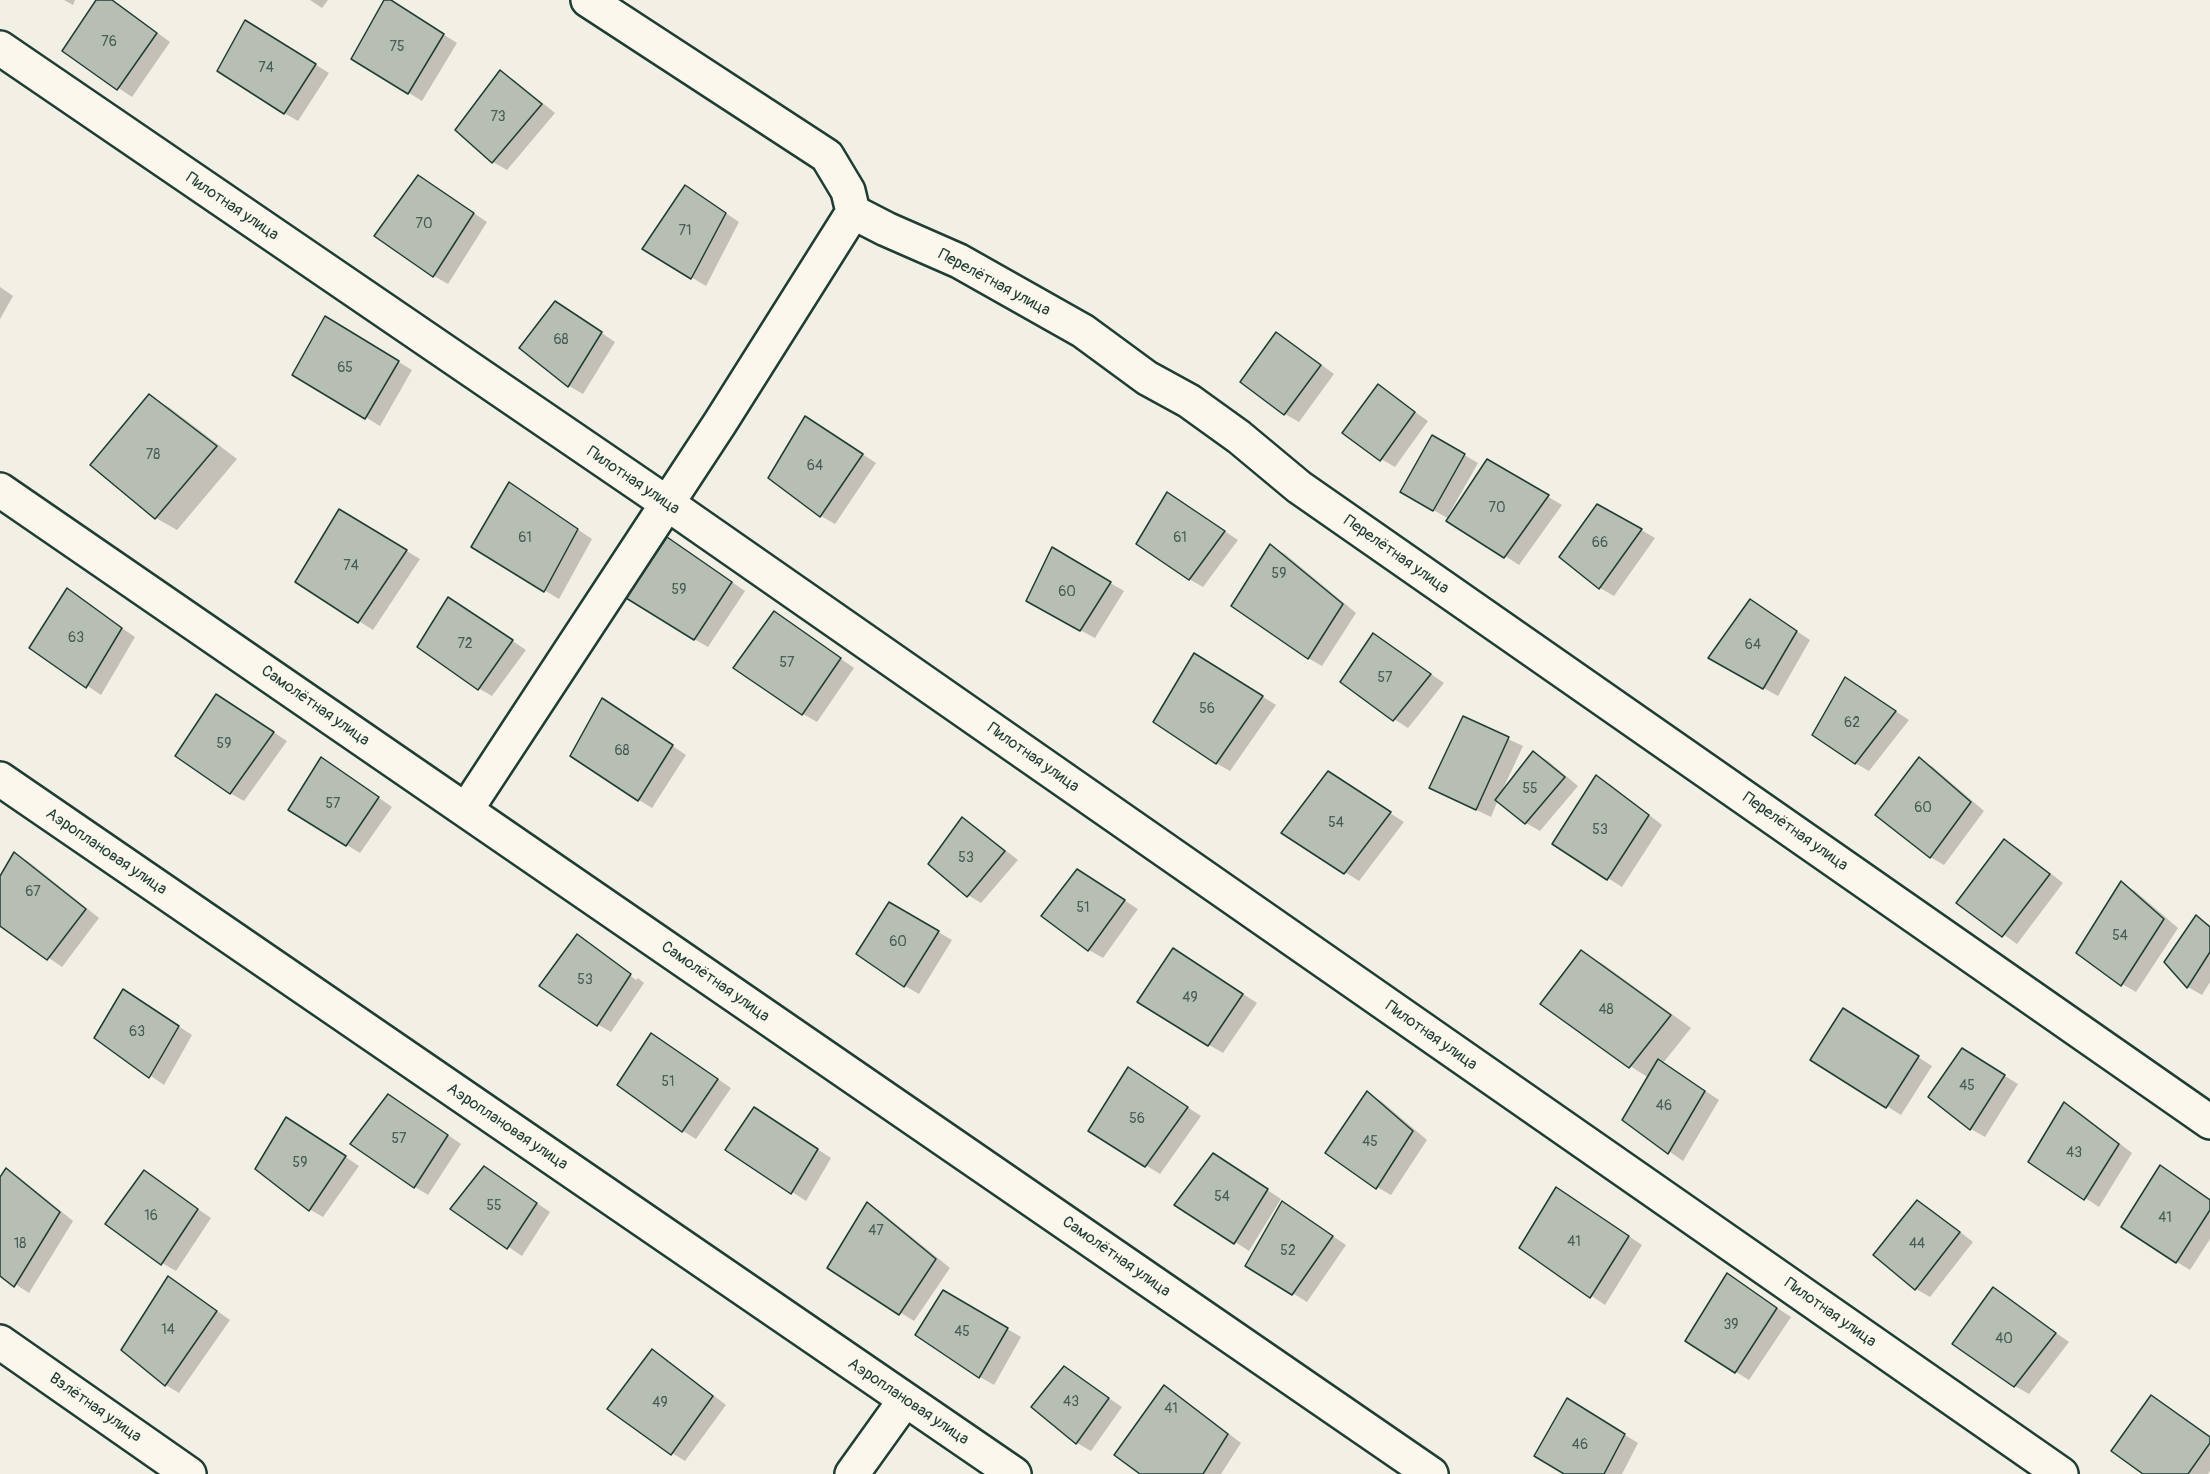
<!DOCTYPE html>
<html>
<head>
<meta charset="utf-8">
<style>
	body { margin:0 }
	canvas { display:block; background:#f2f0e5 }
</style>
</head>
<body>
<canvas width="2210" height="1474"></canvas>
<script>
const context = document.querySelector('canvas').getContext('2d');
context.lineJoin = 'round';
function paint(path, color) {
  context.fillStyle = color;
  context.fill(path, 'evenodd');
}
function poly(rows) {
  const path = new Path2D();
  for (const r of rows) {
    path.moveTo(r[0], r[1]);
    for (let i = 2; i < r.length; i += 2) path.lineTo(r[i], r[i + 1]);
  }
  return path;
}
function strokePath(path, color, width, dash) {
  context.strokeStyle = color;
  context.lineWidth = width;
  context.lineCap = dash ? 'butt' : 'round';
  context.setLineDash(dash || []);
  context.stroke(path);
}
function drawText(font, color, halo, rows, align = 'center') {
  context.font = font + ' Pangolin,sans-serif';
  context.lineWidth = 4.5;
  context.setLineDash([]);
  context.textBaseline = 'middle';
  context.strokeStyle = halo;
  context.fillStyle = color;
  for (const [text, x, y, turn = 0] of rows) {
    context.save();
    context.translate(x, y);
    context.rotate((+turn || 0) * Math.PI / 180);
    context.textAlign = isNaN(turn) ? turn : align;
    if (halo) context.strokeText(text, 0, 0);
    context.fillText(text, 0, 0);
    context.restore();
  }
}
paint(poly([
	[64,0,75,0,73,5],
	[98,0,112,0,116,2,170,42,132,97,64,51],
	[310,0,328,0,322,8],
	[386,0,400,7,457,43,422,101,409,93],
	[260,30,329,73,298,121,284,113],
	[500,72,514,80,555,113,507,170,493,162],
	[432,185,487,222,448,284,434,276],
	[699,195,739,222,706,286,644,249],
	[0,287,13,296,0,319],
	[569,311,615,342,583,394,569,386,521,348],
	[325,318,412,370,380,426,294,374],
	[1290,342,1334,374,1299,422,1285,414],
	[1378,386,1428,421,1395,467,1381,459],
	[149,396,170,408,237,459,177,530,156,518,92,464],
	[819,426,876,463,835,524,821,516],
	[1433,437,1478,463,1448,516,1450,517,1487,461,1562,505,1519,565,1449,519,1402,492],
	[510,484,592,539,559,599,473,547],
	[1181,502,1238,540,1203,587,1189,579],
	[1598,505,1655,538,1614,596,1600,588,1561,556],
	[340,511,420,559,373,630,297,582],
	[1271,546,1285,554,1356,613,1322,666,1308,658],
	[681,547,745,591,708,647,694,639],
	[1052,549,1124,591,1095,638,1041,609],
	[67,590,135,637,101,695,31,648],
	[462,607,526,650,492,696,478,688],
	[1765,610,1810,640,1778,696,1710,658],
	[775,613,854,668,817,722,803,714],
	[1374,635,1444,683,1408,728,1394,719],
	[1208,663,1276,705,1230,771,1216,763],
	[1859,687,1909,720,1869,771,1855,763],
	[230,704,287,741,244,801,230,793],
	[617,708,686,755,652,808,639,800],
	[1463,718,1523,746,1502,791,1534,753,1548,761,1578,786,1540,831,1526,823,1498,800,1491,817,1431,788],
	[1919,759,1933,767,1984,811,1944,865,1930,857],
	[335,767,392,807,360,853,347,845],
	[1597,777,1611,785,1662,825,1622,887,1554,844],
	[1342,782,1404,822,1359,881,1283,833],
	[962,819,976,827,1018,860,981,903,968,895],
	[2005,841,2019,849,2063,883,2017,944,1959,903],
	[15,854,29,862,99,918,62,967,0,924,0,879],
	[1091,879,1138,909,1103,958,1089,950],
	[2121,883,2135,891,2178,928,2136,992,2122,984],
	[890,904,952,940,919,994,905,986],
	[2196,917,2210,925,2210,982,2202,995,2188,987,2166,962],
	[577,936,589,943,589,945,636,980,638,978,644,983,611,1032,597,1024],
	[1582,952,1603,964,1691,1028,1663,1063,1719,1100,1683,1161,1624,1120,1649,1078,1630,1066],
	[1187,958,1257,1003,1223,1053,1209,1045],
	[137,999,192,1035,164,1085,96,1038],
	[1857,1018,1932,1066,1901,1115,1812,1059],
	[665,1043,731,1088,696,1139,683,1131],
	[1976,1058,2018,1084,1985,1137,1971,1129],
	[1142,1077,1201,1116,1160,1174,1090,1131],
	[1367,1093,1381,1101,1427,1140,1391,1195,1377,1187],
	[403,1104,461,1144,428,1195,415,1187],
	[2065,1104,2079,1112,2132,1153,2099,1207,2030,1162],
	[768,1117,831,1158,806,1201,727,1149],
	[301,1127,359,1166,323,1217,309,1209],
	[1227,1163,1281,1199,1249,1251,1177,1204],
	[485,1168,550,1212,522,1256,452,1209],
	[6,1170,20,1178,73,1221,29,1293,0,1274,0,1179],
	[144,1172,211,1218,176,1271,162,1263],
	[2174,1176,2210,1200,2210,1239,2190,1270,2177,1262],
	[1570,1197,1642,1245,1605,1305,1521,1248],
	[1918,1202,1932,1210,1973,1242,1930,1297,1916,1289,1876,1255],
	[868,1204,881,1212,950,1268,914,1321,829,1268],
	[1296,1211,1346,1245,1307,1302,1247,1265],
	[1727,1275,1791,1317,1749,1380,1736,1372],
	[182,1286,230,1320,179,1393,166,1385],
	[1993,1289,2069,1342,2029,1394,2015,1386],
	[944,1292,1021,1337,994,1385,980,1377],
	[652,1351,666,1359,726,1405,685,1461,672,1453],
	[1064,1368,1122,1407,1091,1451,1077,1443,1033,1407],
	[1164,1387,1178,1395,1241,1443,1221,1474,1142,1474],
	[2151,1397,2210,1436,2210,1471,2208,1474,2146,1474],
	[1582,1408,1638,1443,1622,1474,1567,1474]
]), '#0003');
const building = poly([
	[96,0,112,0,157,33,117,90,62,51,96,0],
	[384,0,391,0,444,34,408,94,351,59,384,0],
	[245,20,316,64,284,114,217,71,245,20],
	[500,70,542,104,492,163,455,130,500,70],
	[418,175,474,213,433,277,374,236,418,175],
	[685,185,726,213,691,279,642,249,685,185],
	[555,301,602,332,568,387,519,348,555,301],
	[325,316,399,361,365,419,292,375,325,316],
	[1276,332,1321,365,1284,415,1240,382,1276,332],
	[1378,384,1415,412,1380,461,1342,433,1378,384],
	[149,394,217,446,155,519,90,465,149,394],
	[805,416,863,454,820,517,768,478,805,416],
	[1432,435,1465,454,1433,511,1400,492,1432,435],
	[1487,459,1549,495,1504,558,1446,521,1487,459],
	[509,482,578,529,544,592,471,547,509,482],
	[1167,492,1225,531,1189,580,1136,544,1167,492],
	[1597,504,1642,529,1599,589,1559,557,1597,504],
	[339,509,407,550,358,623,295,582,339,509],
	[667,537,732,582,694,640,626,598,667,537],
	[1270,544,1343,604,1308,659,1231,606,1270,544],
	[1052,547,1111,582,1080,631,1026,601,1052,547],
	[67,588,122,628,86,688,29,648,67,588],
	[448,597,513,640,478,690,417,647,448,597],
	[1750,599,1797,631,1763,689,1708,658,1750,599],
	[774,611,841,658,802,715,733,668,774,611],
	[1373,633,1431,674,1393,721,1340,682,1373,633],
	[1194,653,1263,696,1216,764,1153,722,1194,653],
	[1845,677,1896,711,1855,764,1812,735,1845,677],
	[216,694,274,732,230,794,175,756,216,694],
	[602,698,673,745,638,801,570,756,602,698],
	[1463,716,1509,737,1476,810,1429,788,1463,716],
	[1533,751,1565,777,1525,824,1495,800,1533,751],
	[321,757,379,797,346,846,288,810,321,757],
	[1919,757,1971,802,1930,858,1875,815,1919,757],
	[1328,771,1391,812,1344,874,1281,833,1328,771],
	[1596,775,1649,815,1607,880,1552,844,1596,775],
	[962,817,1005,851,967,897,928,864,962,817],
	[2004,839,2050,874,2002,937,1956,903,2004,839],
	[14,852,86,909,47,960,0,926,0,876,14,852],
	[1077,869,1125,900,1088,951,1041,916,1077,869],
	[2121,881,2164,919,2121,986,2076,953,2121,881],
	[889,902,939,931,904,987,856,954,889,902],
	[2196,915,2210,927,2210,952,2187,988,2164,962,2196,915],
	[577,934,631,974,597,1026,539,986,577,934],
	[1173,948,1243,994,1208,1046,1137,1002,1173,948],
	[1581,950,1671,1015,1629,1068,1540,1004,1581,950],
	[123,989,179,1026,149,1078,94,1038,123,989],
	[1843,1008,1919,1056,1886,1108,1810,1060,1843,1008],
	[651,1033,718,1079,682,1132,617,1085,651,1033],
	[1962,1048,2005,1075,1970,1130,1928,1097,1962,1048],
	[1658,1059,1705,1091,1668,1154,1622,1120,1658,1059],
	[1128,1067,1188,1107,1145,1167,1088,1131,1128,1067],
	[1367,1091,1413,1131,1376,1189,1325,1153,1367,1091],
	[388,1094,448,1135,414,1188,350,1144,388,1094],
	[2064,1102,2119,1144,2084,1200,2028,1162,2064,1102],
	[754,1107,818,1149,791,1194,725,1150,754,1107],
	[286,1117,346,1156,309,1211,255,1169,286,1117],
	[1213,1153,1268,1189,1234,1244,1174,1205,1213,1153],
	[2160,1165,2210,1200,2210,1210,2176,1263,2121,1227,2160,1165],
	[484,1166,537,1203,507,1249,450,1209,484,1166],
	[6,1168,60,1212,14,1287,0,1276,0,1177,6,1168],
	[144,1170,198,1209,161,1265,105,1224,144,1170],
	[1556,1187,1629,1236,1590,1298,1519,1248,1556,1187],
	[1917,1200,1960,1232,1915,1290,1873,1255,1917,1200],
	[1282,1201,1333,1236,1292,1295,1245,1266,1282,1201],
	[867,1202,936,1259,899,1315,827,1268,867,1202],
	[1727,1273,1777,1308,1735,1373,1685,1341,1727,1273],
	[168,1276,217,1311,165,1386,121,1350,168,1276],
	[1993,1287,2056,1333,2014,1387,1952,1344,1993,1287],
	[943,1290,1008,1328,979,1378,915,1335,943,1290],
	[652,1349,713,1396,671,1455,607,1409,652,1349],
	[1064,1366,1109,1398,1076,1444,1031,1407,1064,1366],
	[1164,1385,1228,1434,1203,1474,1140,1474,1114,1455,1164,1385],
	[2151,1395,2210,1437,2210,1443,2188,1474,2143,1474,2111,1451,2151,1395],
	[1567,1398,1625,1434,1604,1474,1564,1474,1534,1456,1567,1398]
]);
paint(building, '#b7beb3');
strokePath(building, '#1f3d34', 1.5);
const minor = poly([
	[588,0,827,156,848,191,853,212,886,229,959,261,1083,331,1147,378,1189,401,1239,437,1299,487,2210,1122],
	[0,48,668,504,2061,1474],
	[0,490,1431,1474],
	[0,779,1014,1474],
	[466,810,720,423,853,212],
	[0,1342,189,1474],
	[852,1474,905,1400]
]);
strokePath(minor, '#1f3d34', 38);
strokePath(minor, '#fbf7ec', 33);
drawText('14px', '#455d54', null, [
	["76",109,42],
	["75",397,47],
	["74",266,68],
	["73",498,117],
	["70",424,224],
	["71",685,231],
	["68",561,340],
	["65",345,368],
	["78",153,455],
	["64",815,466],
	["70",1497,508],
	["61",525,538],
	["61",1180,538],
	["66",1600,543],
	["74",351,566],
	["59",1279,574],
	["59",679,590],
	["60",1067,592],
	["63",76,638],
	["72",465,644],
	["64",1753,645],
	["57",787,663],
	["57",1385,678],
	["56",1207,709],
	["62",1852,723],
	["59",224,744],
	["68",622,751],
	["55",1530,789],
	["57",333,804],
	["60",1923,808],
	["54",1336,823],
	["53",1600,830],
	["53",966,858],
	["67",33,892],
	["51",1083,908],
	["54",2120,936],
	["60",898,942],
	["53",585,980],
	["49",1190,998],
	["48",1606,1010],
	["63",137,1032],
	["51",668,1082],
	["45",1967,1086],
	["46",1664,1106],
	["56",1137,1119],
	["57",399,1139],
	["45",1370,1142],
	["43",2074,1153],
	["59",300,1163],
	["54",1222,1197],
	["55",494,1206],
	["16",151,1216],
	["41",2165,1218],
	["47",876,1231],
	["41",1574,1242],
	["18",20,1244],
	["44",1917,1244],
	["52",1288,1251],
	["39",1731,1325],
	["14",168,1330],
	["45",962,1332],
	["40",2004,1339],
	["43",1071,1402],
	["49",660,1403],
	["41",1171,1409],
	["46",1580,1445]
]);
drawText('16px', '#1f3d34', '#fbf7ec', [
	["Пилотная улица",232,207,34],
	["Перелётная улица",994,283,28],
	["Пилотная улица",633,481,34],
	["Перелётная улица",1396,555,35],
	["Самолётная улица",315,706,35],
	["Пилотная улица",1033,758,35],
	["Перелётная улица",1795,832,35],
	["Аэроплановая улица",106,852,34],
	["Самолётная улица",715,982,35],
	["Пилотная улица",1431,1036,35],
	["Аэроплановая улица",507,1127,34],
	["Самолётная улица",1116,1257,35],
	["Пилотная улица",1830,1313,35],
	["Аэроплановая улица",908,1402,34],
	["Взлётная улица",95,1408,35]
]);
</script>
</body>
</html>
